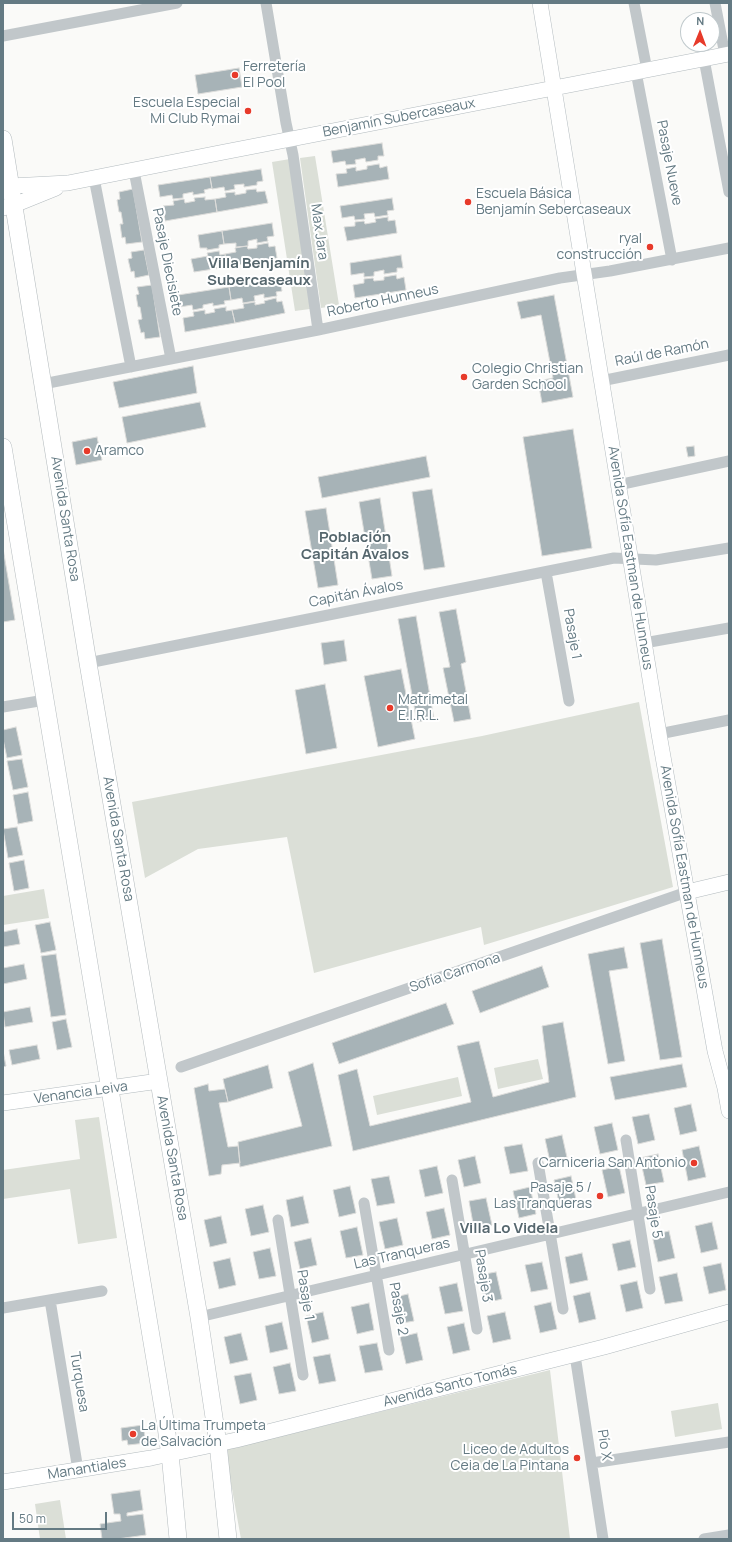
<!DOCTYPE html>
<html>
<head>
<meta charset="utf-8">
<style>
	body { margin:0 }
	#map { position:relative; width:732px; height:1542px; overflow:hidden; background:#fafaf8; font-family:Manrope,sans-serif }
	canvas { display:block }
	.frame { position:absolute; inset:0; border:4px solid #647a83; pointer-events:none }
	.north { position:absolute; left:680px; top:12px; width:40px; height:40px; box-sizing:border-box; background:#fff; border:1px solid #c1cacd; border-radius:50%; rotate:1deg; font-size:11px; font-weight:700; line-height:16px; text-align:center; color:#647a83 }
	.north::after { content:''; display:block; margin:auto; width:14px; height:18px; background:#e73a2a; clip-path:polygon(50% 0,100% 100%,50% 72%,0 100%) }
	.scale { position:absolute; left:12px; top:1512px; width:95px; height:18px; box-sizing:border-box; border:2px solid #647a83; border-top:0; padding-left:5px; font-size:12px; line-height:14px; white-space:nowrap; color:#647a83; -webkit-text-stroke:3px #fff; paint-order:stroke }
</style>
</head>
<body>
<div id="map">
<canvas width="732" height="1542"></canvas>
<div class="frame"></div>
<div class="north">N</div>
<div class="scale">50 m</div>
</div>
<script>
const context = document.querySelector('canvas').getContext('2d');
context.lineJoin = 'round';
function paint(path, color) {
  context.fillStyle = color;
  context.fill(path, 'evenodd');
}
function poly(rows) {
  const path = new Path2D();
  for (const r of rows) {
    path.moveTo(r[0], r[1]);
    for (let i = 2; i < r.length; i += 2) path.lineTo(r[i], r[i + 1]);
  }
  return path;
}
function strokePath(path, color, width, dash) {
  context.strokeStyle = color;
  context.lineWidth = width;
  context.lineCap = dash ? 'butt' : 'round';
  context.setLineDash(dash || []);
  context.stroke(path);
}
function drawText(font, color, halo, rows, align = 'center') {
  context.font = font + ' Manrope,sans-serif';
  context.lineWidth = 4;
  context.setLineDash([]);
  context.textBaseline = 'middle';
  context.strokeStyle = halo;
  context.fillStyle = color;
  for (const [text, x, y, turn = 0] of rows) {
    context.save();
    context.translate(x, y);
    context.rotate((+turn || 0) * Math.PI / 180);
    context.textAlign = isNaN(turn) ? turn : align;
    if (halo) context.strokeText(text, 0, 0);
    context.fillText(text, 0, 0);
    context.restore();
  }
}
paint(poly([
	[315,156,339,305,321,308,300,158],
	[290,159,310,309,295,311,272,162],
	[639,702,673,887,484,945,481,927,314,973,287,837,198,849,145,878,132,802,482,736],
	[44,889,49,918,3,925,3,896],
	[538,1059,543,1079,498,1089,494,1068],
	[458,1077,462,1096,377,1115,373,1096],
	[99,1117,117,1238,78,1244,70,1189,3,1199,3,1170,80,1159,75,1120],
	[550,1370,570,1539,241,1539,225,1450],
	[718,1403,722,1429,675,1437,671,1411],
	[60,1500,66,1539,40,1539,35,1504]
]), '#dbdfd7');
const building = poly([
	[239,68,242,87,198,94,195,75,239,68],
	[382,143,384,156,378,156,378,160,366,162,365,158,355,160,356,164,346,165,345,161,333,163,331,151,382,143],
	[379,164,380,168,387,166,389,179,338,187,336,174,347,173,346,169,356,167,356,171,367,169,367,166,379,164],
	[261,169,263,181,257,182,257,185,244,187,244,184,234,185,235,189,225,191,224,187,212,189,210,177,261,169],
	[210,177,212,188,204,190,205,193,193,195,193,192,183,194,183,198,173,199,172,195,160,197,158,185,210,177],
	[133,189,142,242,126,244,125,237,122,238,120,224,123,224,121,212,119,212,117,200,120,199,119,192,133,189],
	[256,189,257,192,265,191,268,203,217,212,215,199,226,197,225,193,235,192,235,195,246,193,246,190,256,189],
	[205,197,205,200,215,199,217,212,165,221,163,206,174,205,173,201,184,199,185,203,195,201,194,198,205,197],
	[392,198,394,210,387,211,388,215,375,217,374,213,364,214,365,219,355,220,354,216,342,218,340,206,392,198],
	[388,217,388,221,395,220,397,233,347,241,344,227,355,226,355,222,364,221,365,224,376,222,375,219,388,217],
	[272,223,274,236,267,237,268,241,257,243,257,239,248,241,248,246,236,247,236,243,224,244,222,231,272,223],
	[222,231,224,244,219,245,219,248,207,250,207,248,200,248,198,235,222,231],
	[268,243,269,247,275,246,277,258,227,267,225,254,236,252,235,248,247,246,248,249,257,248,257,245,268,243],
	[144,250,149,275,135,278,134,271,131,272,128,259,132,258,131,252,144,250],
	[219,251,220,255,225,254,227,267,194,272,191,259,208,256,207,253,219,251],
	[401,255,403,268,397,268,397,272,384,274,384,270,374,272,374,276,364,277,364,273,351,275,350,263,401,255],
	[396,275,397,279,404,277,406,290,355,298,353,285,364,283,364,279,373,278,374,281,384,280,384,277,396,275],
	[280,280,282,291,276,292,277,296,264,298,264,294,254,296,255,301,243,303,242,298,231,300,229,287,280,280],
	[152,285,160,337,145,339,144,332,141,333,138,320,142,319,140,307,138,307,136,295,139,294,137,287,152,285],
	[229,287,231,300,224,301,225,304,213,306,213,303,203,305,203,308,193,310,192,305,180,307,178,295,229,287],
	[554,295,573,397,542,403,538,381,553,378,541,315,521,319,517,302,554,295],
	[276,298,277,302,282,301,285,313,235,323,232,310,244,308,243,304,255,302,255,305,265,303,264,301,276,298],
	[226,307,226,311,232,310,235,323,185,332,183,318,194,316,193,312,205,310,205,314,215,312,214,309,226,307],
	[193,366,197,393,119,408,113,382,193,366],
	[200,402,206,427,127,443,122,417,200,402],
	[573,429,592,548,542,556,523,437,573,429],
	[97,437,102,460,76,465,72,442,97,437],
	[694,446,695,456,688,457,686,447,694,446],
	[426,456,430,477,322,498,318,477,426,456],
	[432,489,445,567,424,570,412,492,432,489],
	[380,498,392,576,372,579,359,502,380,498],
	[326,508,338,585,318,588,305,511,326,508],
	[3,548,15,620,3,622,3,548],
	[456,609,466,662,461,664,471,719,454,722,443,668,450,667,439,612,456,609],
	[416,616,434,719,417,722,398,619,416,616],
	[344,640,347,661,324,665,321,643,344,640],
	[401,669,415,739,378,747,364,676,401,669],
	[325,684,337,748,306,754,295,690,325,684],
	[16,727,22,755,7,758,3,739,3,730,16,727],
	[22,759,28,787,13,790,7,761,22,759],
	[28,792,33,821,18,824,13,795,28,792],
	[17,827,23,855,8,858,3,829,17,827],
	[24,860,29,888,14,891,9,863,24,860],
	[50,922,56,950,41,953,35,925,50,922],
	[17,929,20,944,3,947,3,932,17,929],
	[662,939,682,1057,660,1060,640,943,662,939],
	[624,947,628,968,609,971,625,1061,608,1064,588,954,624,947],
	[56,954,66,1015,51,1017,41,956,56,954],
	[24,964,27,979,3,984,3,968,24,964],
	[542,966,549,987,480,1013,472,991,542,966],
	[446,1003,454,1024,339,1064,332,1043,446,1003],
	[30,1007,33,1022,5,1027,3,1012,30,1007],
	[66,1019,72,1047,57,1050,52,1022,66,1019],
	[563,1022,576,1097,353,1151,338,1075,357,1069,370,1126,471,1102,457,1046,479,1041,493,1097,549,1082,542,1026,563,1022],
	[37,1045,40,1059,12,1065,9,1050,37,1045],
	[3,1051,6,1066,3,1067,3,1051],
	[313,1063,332,1146,240,1167,238,1142,302,1126,288,1072,313,1063],
	[682,1064,687,1087,615,1100,610,1077,682,1064],
	[268,1065,273,1088,228,1102,223,1079,268,1065],
	[208,1084,209,1091,225,1089,228,1102,219,1103,228,1147,238,1146,240,1163,222,1165,221,1174,209,1176,194,1088,208,1084],
	[691,1104,697,1131,680,1135,674,1108,691,1104],
	[649,1114,655,1140,638,1144,632,1117,649,1114],
	[612,1123,618,1150,600,1154,594,1127,612,1123],
	[562,1135,568,1162,551,1166,545,1139,562,1135],
	[522,1144,528,1171,510,1174,504,1147,522,1144],
	[699,1146,706,1177,688,1181,682,1150,699,1146],
	[658,1154,664,1182,646,1185,640,1158,658,1154],
	[475,1156,481,1183,464,1187,458,1160,475,1156],
	[437,1166,443,1193,425,1197,419,1170,437,1166],
	[619,1166,625,1193,608,1197,602,1170,619,1166],
	[389,1176,395,1203,377,1206,371,1179,389,1176],
	[571,1176,577,1204,560,1207,554,1180,571,1176],
	[350,1186,356,1213,339,1217,333,1190,350,1186],
	[530,1187,536,1214,519,1218,513,1191,530,1187],
	[303,1196,309,1223,291,1227,286,1200,303,1196],
	[486,1198,492,1225,474,1229,469,1201,486,1198],
	[263,1205,269,1232,251,1236,245,1209,263,1205],
	[444,1208,450,1235,432,1239,426,1212,444,1208],
	[221,1216,227,1243,210,1247,204,1220,221,1216],
	[397,1218,403,1245,385,1249,379,1222,397,1218],
	[712,1222,718,1249,701,1253,695,1226,712,1222],
	[357,1227,363,1255,346,1258,340,1231,357,1227],
	[669,1231,675,1258,658,1262,652,1235,669,1231],
	[311,1238,317,1265,300,1269,294,1242,311,1238],
	[630,1240,636,1267,618,1271,612,1244,630,1240],
	[270,1248,276,1276,259,1279,253,1252,270,1248],
	[582,1253,588,1280,570,1284,565,1257,582,1253],
	[230,1258,236,1285,219,1289,213,1262,230,1258],
	[542,1262,548,1289,531,1292,525,1265,542,1262],
	[721,1263,726,1290,709,1294,703,1267,721,1263],
	[496,1272,502,1299,485,1303,479,1275,496,1272],
	[677,1273,683,1301,665,1304,659,1277,677,1273],
	[637,1281,643,1308,626,1312,620,1285,637,1281],
	[457,1283,463,1311,445,1314,439,1287,457,1283],
	[590,1292,596,1319,579,1323,573,1296,590,1292],
	[408,1294,414,1321,397,1324,391,1298,408,1294],
	[551,1302,557,1329,540,1333,534,1306,551,1302],
	[369,1303,374,1330,357,1334,351,1307,369,1303],
	[323,1312,329,1339,312,1343,306,1316,323,1312],
	[505,1312,511,1339,493,1343,487,1316,505,1312],
	[282,1322,288,1349,270,1353,265,1326,282,1322],
	[464,1323,470,1350,453,1354,447,1327,464,1323],
	[241,1333,248,1360,230,1364,224,1337,241,1333],
	[417,1333,423,1360,406,1364,400,1337,417,1333],
	[377,1343,383,1370,365,1373,359,1346,377,1343],
	[330,1354,336,1381,319,1384,313,1357,330,1354],
	[290,1363,296,1391,279,1394,273,1367,290,1363],
	[251,1373,257,1400,240,1404,234,1376,251,1373],
	[143,1425,146,1443,128,1445,127,1440,122,1441,121,1428,143,1425],
	[140,1490,143,1510,127,1513,127,1516,143,1514,146,1535,117,1539,102,1539,100,1524,121,1521,120,1514,114,1514,111,1494,140,1490]
]);
paint(building, '#a7b3b7');
strokePath(building, '#dcdcda', 1);
const secondary = poly([
	[540,3,659,734,715,1051,725,1088,729,1111],
	[3,189,11,186,68,183,219,153,729,54],
	[3,208,14,205,56,188],
	[687,892,729,882],
	[3,1103,159,1081],
	[3,1482,151,1458,236,1440,604,1347,729,1312]
]);
const primary = poly([
	[3,139,88,663,199,1317,218,1444,228,1539],
	[3,447,166,1426,171,1464,178,1539]
]);
strokePath(secondary, '#b3bbbf', 16);
strokePath(primary, '#b4bbbe', 18);
strokePath(poly([
	[266,3,286,123,293,155,318,330],
	[634,3,647,70],
	[715,3,725,55],
	[3,36,177,3],
	[704,59,729,192],
	[636,72,672,260],
	[134,171,171,359],
	[94,178,131,367],
	[601,381,729,355],
	[43,384,318,330,560,278,610,271,729,248],
	[618,485,729,461],
	[546,572,569,701],
	[644,643,729,628],
	[88,663,614,558,656,560,729,548],
	[3,707,45,700],
	[659,734,729,720],
	[181,1067,687,892],
	[626,1140,650,1289],
	[538,1163,563,1309],
	[452,1180,477,1329],
	[364,1203,389,1350],
	[278,1220,303,1375],
	[50,1300,78,1470],
	[3,1308,102,1291],
	[199,1317,729,1192],
	[575,1355,603,1539],
	[592,1463,729,1442],
	[704,1539,729,1535]
]), '#c1c7ca', 11);
strokePath(secondary, '#fff', 15);
strokePath(primary, '#fff', 17);
for (const [x, y, r, color] of [
	[235,75,4,"#e73a2a"],
	[248,111,4,"#e73a2a"],
	[468,202,4,"#e73a2a"],
	[650,247,4,"#e73a2a"],
	[464,377,4,"#e73a2a"],
	[87,451,4,"#e73a2a"],
	[390,708,4,"#e73a2a"],
	[694,1163,4,"#e73a2a"],
	[600,1196,4,"#e73a2a"],
	[133,1434,4,"#e73a2a"],
	[577,1458,4,"#e73a2a"]
]) {
  const dot = new Path2D();
  dot.arc(x, y, r, 0, 2 * Math.PI);
  context.fillStyle = color;
  context.fill(dot);
  strokePath(dot, '#fff', 1.5);
}
drawText('14px', '#647a83', '#fff', [
	["Ferretería",243,67],
	["El Pool",243,83],
	["Escuela Especial",240,103,"right"],
	["Mi Club Rymai",240,119,"right"],
	["Escuela Básica",476,194],
	["Benjamín Sebercaseaux",476,210],
	["ryal",642,239,"right"],
	["construcción",642,255,"right"],
	["Colegio Christian",472,369],
	["Garden School",472,385],
	["Aramco",95,451],
	["Matrimetal",398,700],
	["E.I.R.L.",398,716],
	["Carniceria San Antonio",686,1163,"right"],
	["Pasaje 5 /",592,1188,"right"],
	["Las Tranqueras",592,1204,"right"],
	["La Última Trumpeta",141,1426],
	["de Salvación",141,1442],
	["Liceo de Adultos",569,1450,"right"],
	["Ceia de La Pintana",569,1466,"right"]
], 'left');
drawText('14px', '#647a83', '#fff', [
	["Benjamín Subercaseaux",399,118,-11],
	["Pasaje Nueve",669,163,79],
	["Max Jara",319,232,82],
	["Pasaje Diecisiete",167,262,79],
	["Roberto Hunneus",383,301,-12],
	["Raúl de Ramón",662,353,-11],
	["Avenida Santa Rosa",65,519,81],
	["Avenida Sofía Eastman de Hunneus",630,558,81],
	["Capitán Ávalos",356,594,-11],
	["Pasaje 1",572,634,80],
	["Avenida Santa Rosa",118,839,80],
	["Avenida Sofía Eastman de Hunneus",684,877,80],
	["Sofía Carmona",455,973,-19],
	["Venancia Leiva",81,1093,-8],
	["Avenida Santa Rosa",172,1158,80],
	["Pasaje 5",653,1212,81],
	["Las Tranqueras",402,1254,-13],
	["Pasaje 3",483,1276,81],
	["Pasaje 1",305,1295,81],
	["Pasaje 2",398,1309,80],
	["Turquesa",79,1382,81],
	["Avenida Santo Tomás",450,1386,-14],
	["Pío X",604,1445,81],
	["Manantiales",87,1469,-9]
]);
drawText('bold 15px', '#56676e', '#fff', [
	["Villa Benjamín",259,264],
	["Subercaseaux",259,281],
	["Población",355,538],
	["Capitán Ávalos",355,555],
	["Villa Lo Videla",509,1229]
]);
</script>
</body>
</html>
